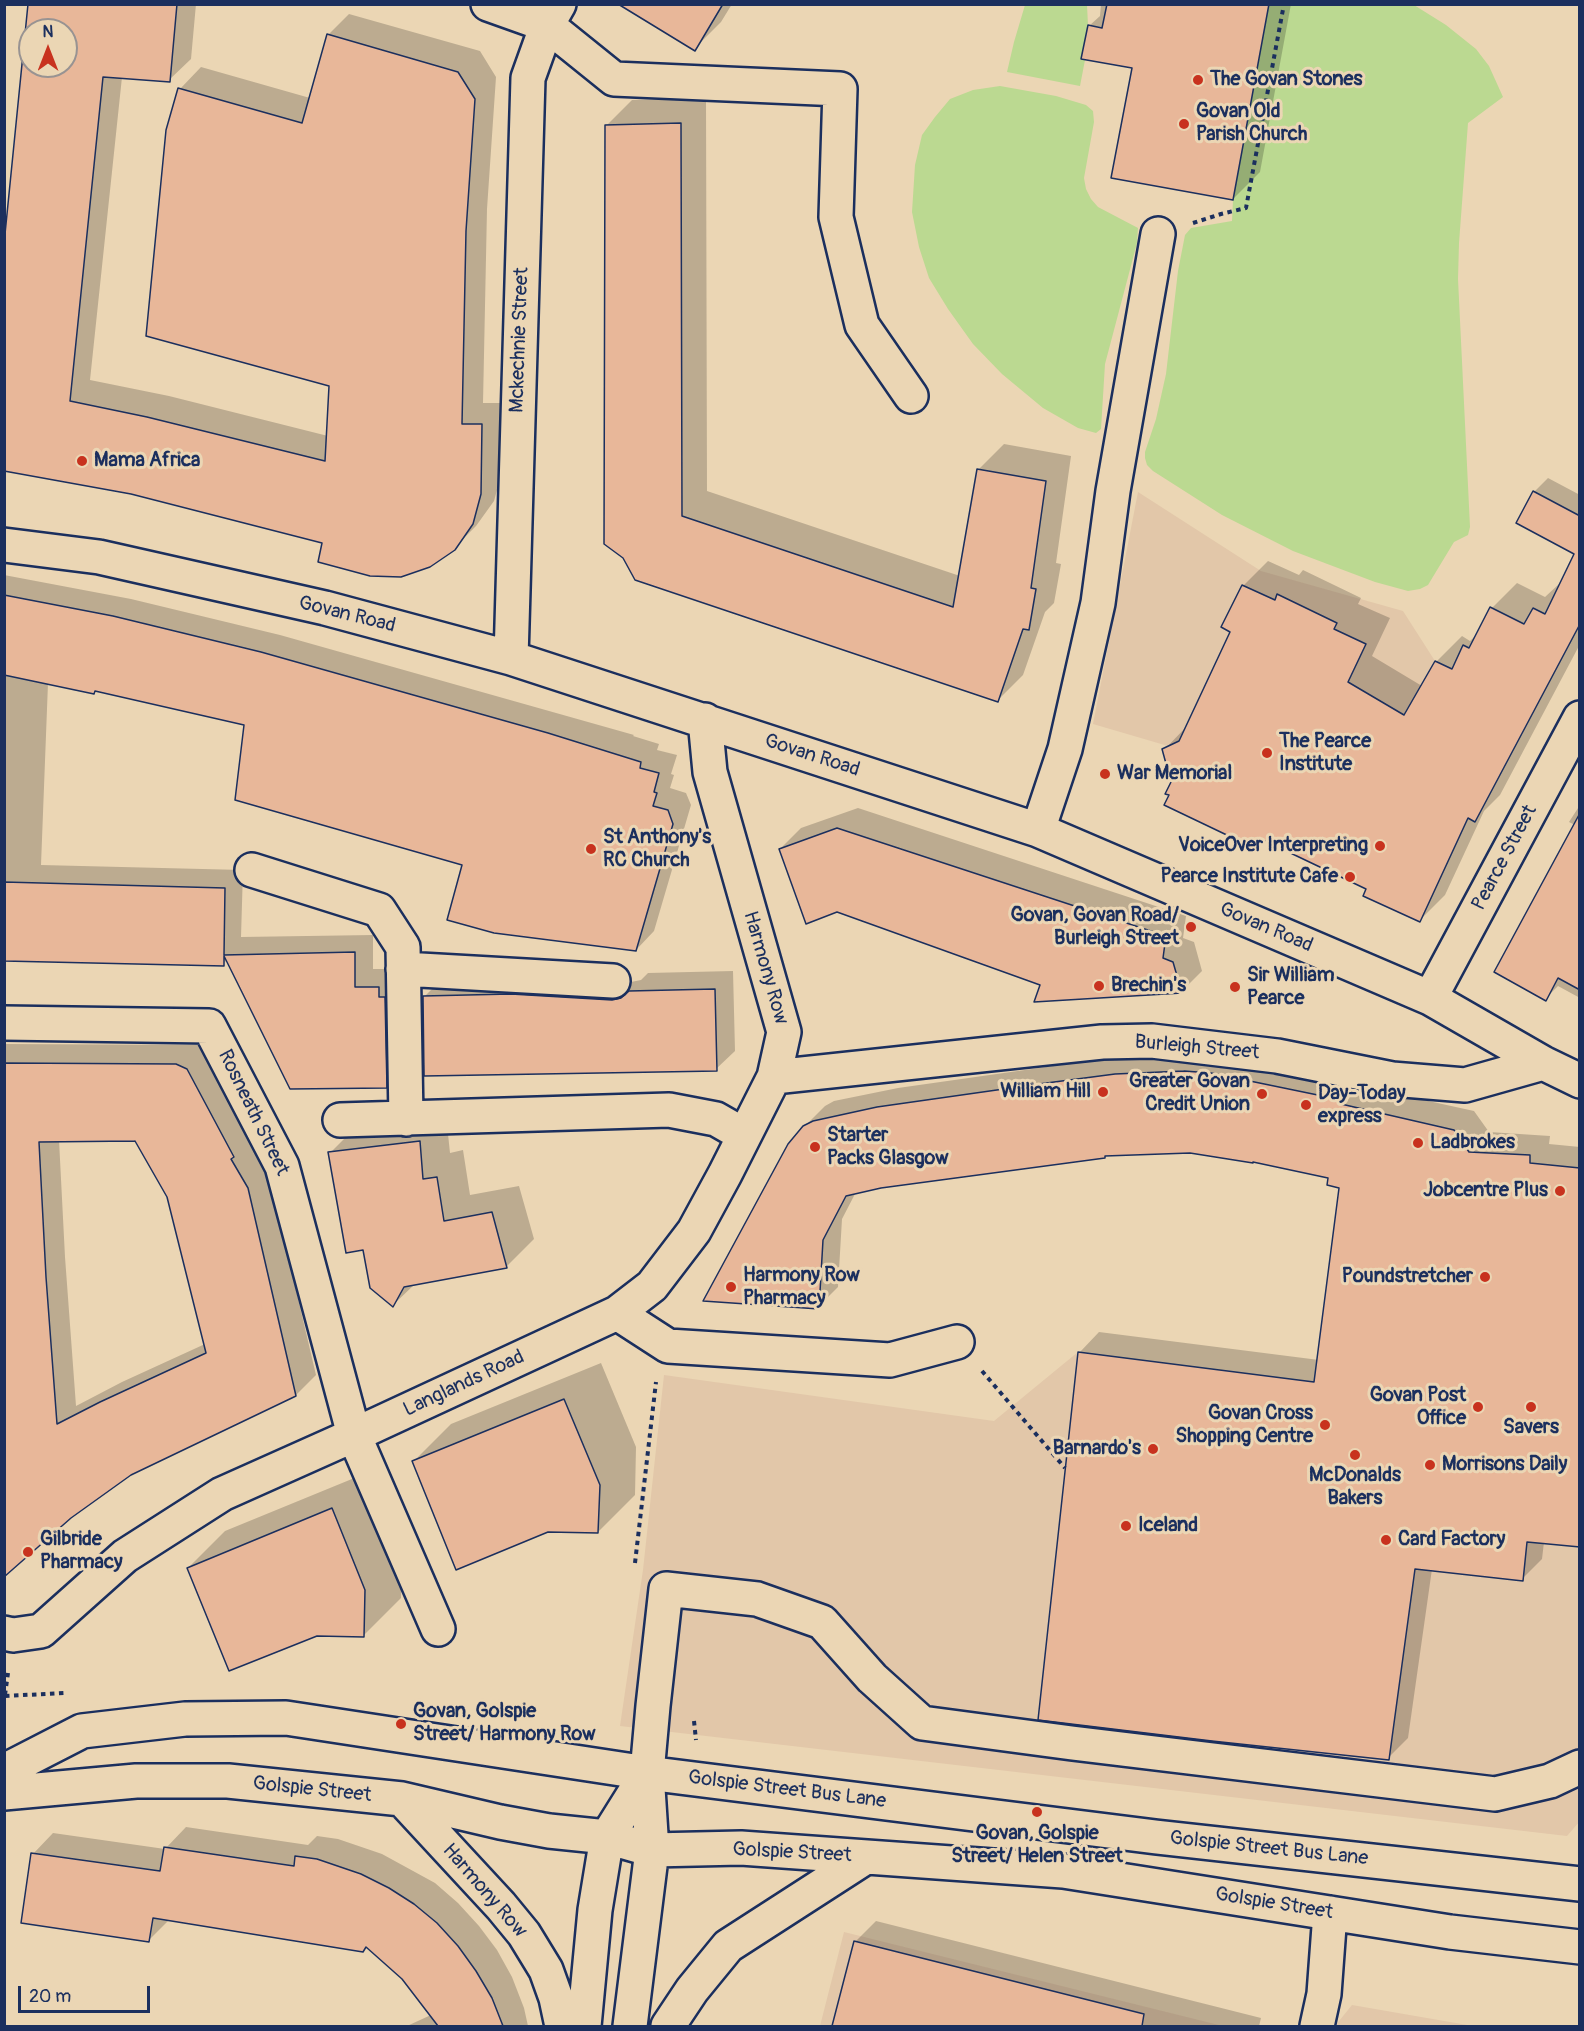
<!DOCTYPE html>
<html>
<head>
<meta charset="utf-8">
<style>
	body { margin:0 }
	#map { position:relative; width:1584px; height:2031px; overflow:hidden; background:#ebd6b4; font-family:Pangolin,sans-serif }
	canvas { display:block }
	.frame { position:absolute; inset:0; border:6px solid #1b2f5e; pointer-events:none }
	.north { position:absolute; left:18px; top:18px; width:60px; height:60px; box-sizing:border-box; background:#ebd6b4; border:2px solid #989392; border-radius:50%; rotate:0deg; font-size:16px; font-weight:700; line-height:24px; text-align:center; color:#1b2f5e }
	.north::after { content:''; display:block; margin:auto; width:21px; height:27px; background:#c8321e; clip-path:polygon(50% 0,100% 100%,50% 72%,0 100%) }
	.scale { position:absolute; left:18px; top:1986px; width:132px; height:27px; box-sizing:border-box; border:3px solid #1b2f5e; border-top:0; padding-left:8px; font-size:18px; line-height:21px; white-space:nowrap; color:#1b2f5e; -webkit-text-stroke:4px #ebd6b4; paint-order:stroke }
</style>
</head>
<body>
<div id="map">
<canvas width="1584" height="2031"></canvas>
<div class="frame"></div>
<div class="north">N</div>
<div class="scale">20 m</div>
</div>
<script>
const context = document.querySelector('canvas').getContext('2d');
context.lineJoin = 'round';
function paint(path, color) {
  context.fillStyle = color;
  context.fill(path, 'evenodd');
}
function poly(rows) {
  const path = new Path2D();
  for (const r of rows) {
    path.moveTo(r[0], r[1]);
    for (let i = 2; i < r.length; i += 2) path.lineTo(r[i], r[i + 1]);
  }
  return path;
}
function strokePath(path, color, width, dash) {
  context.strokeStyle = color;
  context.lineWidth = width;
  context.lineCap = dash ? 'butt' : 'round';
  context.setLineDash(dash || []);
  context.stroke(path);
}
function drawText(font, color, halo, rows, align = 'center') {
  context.font = font + ' Pangolin,sans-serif';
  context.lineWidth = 6;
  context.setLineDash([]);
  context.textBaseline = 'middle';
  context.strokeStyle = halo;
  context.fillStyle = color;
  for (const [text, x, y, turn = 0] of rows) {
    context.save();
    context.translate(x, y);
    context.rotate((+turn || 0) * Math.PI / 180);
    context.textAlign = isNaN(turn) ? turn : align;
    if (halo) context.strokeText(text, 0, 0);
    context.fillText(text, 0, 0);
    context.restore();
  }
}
paint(poly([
	[1138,492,1261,571,1403,611,1435,661,1534,711,1475,822,1468,818,1420,922,1363,896,1366,889,1260,838,1254,848,1164,805,1169,795,1165,794,1176,773,1167,768,1164,756,1168,746,1093,724],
	[1345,1105,1454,1130,1469,1152,1530,1155,1530,1163,1579,1168,1580,1821,1567,1836,620,1726,643,1570,664,1375,994,1421,1078,1352,1314,1382,1339,1188,1327,1185],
	[844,1932,1223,2026,820,2026],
	[1352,2005,1473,2026,1335,2026]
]), '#e2c7a9');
paint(poly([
	[1025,5,1087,5,1088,25,1081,59,1085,60,1080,86,1007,72,1014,42],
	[1269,5,1414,5,1446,25,1476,49,1489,66,1503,97,1468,123,1459,243,1458,279,1470,527,1468,535,1454,542,1428,585,1420,589,1408,591,1375,582,1293,551,1222,515,1153,471,1147,465,1145,458,1145,452,1156,419,1166,374,1178,271,1185,235,1191,228,1232,221,1233,200],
	[1000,86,1056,96,1086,105,1093,111,1094,122,1084,178,1086,189,1091,199,1098,207,1138,228,1137,243,1105,364,1101,429,1096,433,1078,428,1043,408,1002,374,973,344,948,309,929,278,919,247,912,212,915,165,922,135,935,117,950,99,973,90]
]), '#bbd991');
paint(poly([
	[29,4,196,4,191,59,169,80,122,77,90,380,169,396,328,436,330,384,180,89,201,67,310,98,328,35,349,14,480,51,496,77,487,209,483,403,503,403,502,472,494,501,476,526,454,548,323,542,131,492,4,470],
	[30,30,66,30,66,66,30,66],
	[621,4,732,4,721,22,694,49],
	[1101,4,1291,4,1260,172,1233,199,1133,67,1089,26,1100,16],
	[706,98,707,491,960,576,979,469,1004,444,1071,456,1056,563,1061,564,1054,603,1045,612,1023,675,998,700,636,579,607,125,632,100],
	[1548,478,1580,495,1580,555,1534,492],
	[1268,561,1299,575,1303,570,1361,598,1358,604,1390,618,1372,656,1422,686,1437,661,1462,636,1470,641,1479,632,1492,608,1517,583,1545,597,1559,584,1567,588,1580,580,1580,644,1500,795,1484,811,1445,895,1420,920,1368,888,1263,838,1254,846,1171,794,1173,782,1164,750,1188,725,1232,631,1243,586],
	[4,575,131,599,280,635,634,735,633,736,659,744,657,750,677,755,671,774,674,775,670,788,686,793,691,805,654,931,636,950,464,864,246,724,97,690,94,693,48,683,41,865,243,870,241,937,373,935,373,969,396,969,404,1068,386,1086,227,960,223,964,4,960],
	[1580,805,1580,998,1558,986,1545,999,1575,825,1569,822],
	[858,808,1186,916,1183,938,1194,942,1202,971,1181,992,1042,984,780,849,801,828],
	[733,971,735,1051,716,1069,424,997,443,978,531,976,631,982,641,980,648,973],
	[4,1044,197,1045,206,1049,267,1167,316,1375,296,1395,130,1474,70,1517,4,1575],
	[136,1139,168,1196,205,1344,122,1382,76,1406,65,1257,59,1140],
	[1205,1052,1474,1111,1489,1132,1550,1136,1549,1144,1580,1147,1580,1546,1544,1542,1542,1559,1522,1579,1432,1569,1408,1738,1388,1758,1080,1352,1099,1332,1319,1360,1341,1186,1330,1177,1253,1160,1190,1152,1107,1154,1105,1157,881,1187,856,1192,842,1219,838,1287,818,1307,804,1127,825,1106,834,1101,898,1088,1060,1065,1136,1055],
	[446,1115,450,1153,463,1150,470,1195,519,1186,534,1239,507,1266,416,1283,393,1305,364,1248,330,1153,357,1126],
	[601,1363,636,1447,635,1495,598,1532,414,1461,451,1424],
	[369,1472,402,1553,401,1598,364,1635,188,1568,225,1531],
	[186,1827,308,1845,317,1836,338,1839,382,1854,435,1883,458,1903,479,1926,497,1950,512,1977,524,2008,528,2026,407,2026,431,2015,403,1978,367,1945,170,1919,149,1940,33,1854,53,1833,165,1849],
	[876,1921,1261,2018,1259,2026,834,2026,855,1942]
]), '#0003');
const building = poly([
	[28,4,177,4,170,82,103,77,70,401,147,417,325,461,329,386,146,336,166,130,178,88,302,123,327,34,458,72,475,99,466,231,462,424,482,424,481,494,473,524,455,550,430,567,401,577,370,576,318,562,322,543,131,494,4,471,4,244,28,4],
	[30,30,66,30,66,66,30,66,30,30],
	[618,4,723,4,695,51,618,4],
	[1107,4,1269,4,1233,200,1111,178,1132,68,1081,59,1088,25,1102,28,1107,4],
	[681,123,682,516,953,607,977,469,1046,481,1031,588,1036,589,1029,630,1023,629,998,702,635,580,623,558,604,544,605,125,681,123],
	[1533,491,1580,516,1580,624,1475,822,1468,818,1420,922,1363,896,1366,889,1259,838,1254,848,1164,805,1169,795,1165,794,1171,782,1162,749,1179,741,1230,632,1221,627,1242,585,1275,600,1277,594,1337,623,1334,629,1366,644,1348,682,1404,715,1435,661,1452,669,1463,645,1469,648,1490,607,1524,624,1533,608,1545,614,1574,554,1516,523,1533,491],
	[4,595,113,616,261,652,548,733,641,762,640,768,659,773,654,792,657,793,653,806,668,810,673,824,636,951,494,933,447,920,462,865,235,800,244,725,95,691,94,694,4,675,4,595],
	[1580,813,1580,990,1558,978,1546,1001,1494,972,1580,813],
	[837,828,1166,936,1163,958,1173,962,1182,993,1034,1002,1040,985,837,912,806,924,779,849,837,828],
	[4,882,225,888,224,955,355,952,355,987,379,987,379,997,385,997,387,1088,290,1089,224,956,224,966,4,961,4,882],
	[715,989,717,1071,424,1076,423,996,511,994,612,1000,621,998,629,991,715,989],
	[4,1063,176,1064,187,1069,234,1157,231,1159,248,1188,296,1396,131,1475,71,1518,4,1577,4,1063],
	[135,1141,167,1197,206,1353,100,1402,57,1424,46,1277,39,1142,135,1141],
	[1184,1071,1211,1073,1342,1100,1341,1104,1454,1130,1469,1152,1530,1155,1530,1163,1580,1168,1580,1547,1527,1542,1523,1581,1415,1569,1389,1760,1212,1741,1038,1720,1078,1352,1314,1382,1339,1188,1327,1185,1328,1178,1253,1162,1253,1163,1190,1153,1105,1156,1105,1158,881,1188,846,1196,823,1240,819,1309,703,1301,788,1144,803,1126,813,1121,877,1107,1039,1084,1115,1074,1184,1071],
	[420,1141,423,1179,437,1177,444,1221,492,1212,507,1268,404,1287,393,1307,370,1288,363,1250,346,1253,328,1152,420,1141],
	[564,1399,600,1485,598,1533,548,1532,456,1570,412,1461,564,1399],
	[332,1508,365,1590,364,1637,317,1636,229,1671,187,1568,332,1508],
	[164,1847,294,1866,295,1856,317,1859,361,1874,389,1888,414,1904,437,1923,458,1946,476,1971,492,1998,503,2026,438,2026,402,1979,366,1947,363,1952,153,1918,149,1942,21,1923,31,1853,160,1871,164,1847],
	[854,1941,1144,2014,1142,2026,832,2026,854,1941]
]);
paint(building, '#e8b799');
strokePath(building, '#1b2f5e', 1.5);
const minor = poly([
	[488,4,547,25,614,79,840,89,836,217,862,325,911,396],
	[4,545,99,557,325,608,511,658,1038,830,1430,998,1543,1063,1580,1081],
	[511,658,528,78,547,25,559,4],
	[1038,830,1065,749,1098,603,1113,491,1158,234],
	[252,870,379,910,403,947,406,1119],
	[403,969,613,981],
	[1430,998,1580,718],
	[4,1023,209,1026,282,1166,354,1435,438,1629],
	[774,1077,1102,1042,1152,1041,1277,1056,1392,1079,1465,1085,1543,1063],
	[340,1120,669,1110,716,1119,744,1135],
	[617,1313,668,1346,890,1360,957,1342],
	[4,1633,13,1635,41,1631,125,1556,222,1494,354,1435,617,1313,652,1286,694,1231,725,1174,774,1077,784,1032,710,772,705,720],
	[4,1771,82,1731,185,1719,286,1718,647,1773,1156,1837,1580,1884],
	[4,1793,136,1781,228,1781,402,1799,500,1822,549,1831,607,1837,652,1850,741,1848,1063,1871,1450,1932,1580,1947],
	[402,1799,501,1906,524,1934,546,1970,556,1998,562,2026],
	[584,2026,595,1910,607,1837,647,1773],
	[630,2026,652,1850,647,1773,653,1706,666,1589,757,1599,822,1622,872,1678,922,1723,1072,1743,1495,1794,1550,1781,1580,1767],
	[668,2026,692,1990,728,1946,866,1857],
	[1317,2026,1324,1994,1330,1913]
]);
strokePath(minor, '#1b2f5e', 38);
strokePath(poly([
	[1193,223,1221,214,1246,208,1284,4],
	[982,1371,1065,1468],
	[635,1563,656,1382],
	[5,1695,8,1673],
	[5,1696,64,1693],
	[694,1721,696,1740]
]), '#1b2f5e', 4, [4.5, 4.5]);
strokePath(minor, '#ebd6b4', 33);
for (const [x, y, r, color] of [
	[1198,80,6,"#c8321e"],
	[1184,124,6,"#c8321e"],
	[82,461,6,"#c8321e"],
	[1267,753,6,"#c8321e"],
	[1105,774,6,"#c8321e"],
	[1380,846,6,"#c8321e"],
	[591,849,6,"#c8321e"],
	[1350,877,6,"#c8321e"],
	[1191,927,6,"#c8321e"],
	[1099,986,6,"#c8321e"],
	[1235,987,6,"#c8321e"],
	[1103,1092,6,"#c8321e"],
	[1262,1094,6,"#c8321e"],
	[1306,1105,6,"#c8321e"],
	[1418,1143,6,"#c8321e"],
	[815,1147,6,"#c8321e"],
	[1560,1191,6,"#c8321e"],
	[1485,1277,6,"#c8321e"],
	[731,1287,6,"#c8321e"],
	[1478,1407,6,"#c8321e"],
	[1531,1407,6,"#c8321e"],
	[1325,1425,6,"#c8321e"],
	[1153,1449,6,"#c8321e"],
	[1355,1455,6,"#c8321e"],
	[1430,1465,6,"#c8321e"],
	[1126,1526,6,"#c8321e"],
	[1386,1540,6,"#c8321e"],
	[28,1552,6,"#c8321e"],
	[401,1724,6,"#c8321e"],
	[1037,1812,6,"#c8321e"]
]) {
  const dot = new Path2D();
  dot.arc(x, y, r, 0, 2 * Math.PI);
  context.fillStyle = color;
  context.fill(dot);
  strokePath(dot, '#ebd6b4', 2);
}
drawText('bold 20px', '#1b2f5e', '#ebd6b4', [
	["The Govan Stones",1210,80],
	["Govan Old",1196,112],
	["Parish Church",1196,135],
	["Mama Africa",94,461],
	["The Pearce",1279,742],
	["Institute",1279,765],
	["War Memorial",1117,774],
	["St Anthony's",603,838],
	["RC Church",603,861],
	["VoiceOver Interpreting",1368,846,"right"],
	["Pearce Institute Cafe",1338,877,"right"],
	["Govan, Govan Road/",1179,916,"right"],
	["Burleigh Street",1179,939,"right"],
	["Sir William",1247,976],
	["Pearce",1247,999],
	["Brechin's",1111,986],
	["Greater Govan",1250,1082,"right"],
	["Credit Union",1250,1105,"right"],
	["William Hill",1091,1092,"right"],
	["Day-Today",1318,1094],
	["express",1318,1117],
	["Starter",827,1136],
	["Packs Glasgow",827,1159],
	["Ladbrokes",1430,1143],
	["Jobcentre Plus",1548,1191,"right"],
	["Harmony Row",743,1276],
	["Pharmacy",743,1299],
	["Poundstretcher",1473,1277,"right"],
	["Govan Post",1466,1396,"right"],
	["Office",1466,1419,"right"],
	["Govan Cross",1313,1414,"right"],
	["Shopping Centre",1313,1437,"right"],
	["Savers",1531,1428,"center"],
	["Barnardo's",1141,1449,"right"],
	["Morrisons Daily",1442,1465],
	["McDonalds",1355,1476,"center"],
	["Bakers",1355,1499,"center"],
	["Iceland",1138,1526],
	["Gilbride",40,1540],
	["Pharmacy",40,1563],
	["Card Factory",1398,1540],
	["Govan, Golspie",413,1712],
	["Street/ Harmony Row",413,1735],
	["Govan, Golspie",1037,1834,"center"],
	["Street/ Helen Street",1037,1857,"center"]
], 'left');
drawText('20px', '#1b2f5e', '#ebd6b4', [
	["Mckechnie Street",520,340,-88],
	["Govan Road",347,615,14],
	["Govan Road",812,756,18],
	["Pearce Street",1505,858,-62],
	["Govan Road",1266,928,23],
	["Harmony Row",765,968,74],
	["Burleigh Street",1197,1048,5],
	["Rosneath Street",253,1113,64],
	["Langlands Road",464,1384,-25],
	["Golspie Street",312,1790,6],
	["Golspie Street Bus Lane",787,1790,7],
	["Golspie Street Bus Lane",1269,1849,6],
	["Golspie Street",792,1853,3],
	["Harmony Row",484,1891,49],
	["Golspie Street",1274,1904,9]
]);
</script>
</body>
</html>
